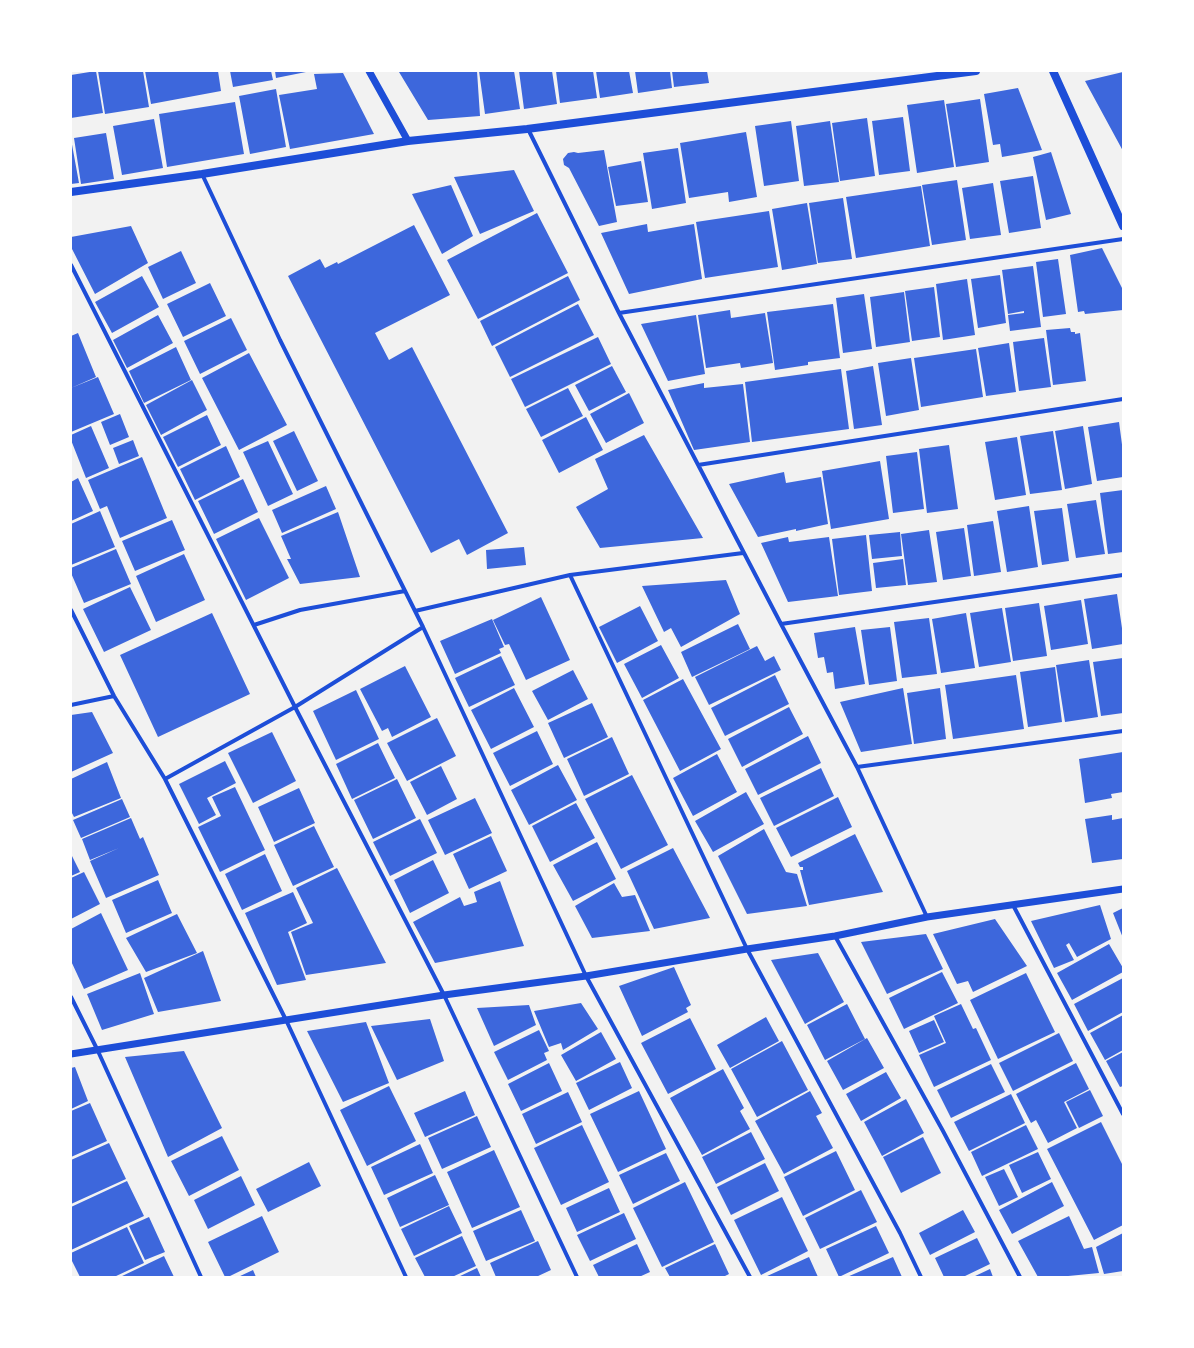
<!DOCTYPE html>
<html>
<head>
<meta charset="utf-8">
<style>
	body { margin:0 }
	#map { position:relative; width:1194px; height:1348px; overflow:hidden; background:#f2f2f2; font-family:Montserrat,sans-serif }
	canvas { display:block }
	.frame { position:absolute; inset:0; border:72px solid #fff; pointer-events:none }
</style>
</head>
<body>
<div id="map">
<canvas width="1194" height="1348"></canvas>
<div class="frame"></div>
</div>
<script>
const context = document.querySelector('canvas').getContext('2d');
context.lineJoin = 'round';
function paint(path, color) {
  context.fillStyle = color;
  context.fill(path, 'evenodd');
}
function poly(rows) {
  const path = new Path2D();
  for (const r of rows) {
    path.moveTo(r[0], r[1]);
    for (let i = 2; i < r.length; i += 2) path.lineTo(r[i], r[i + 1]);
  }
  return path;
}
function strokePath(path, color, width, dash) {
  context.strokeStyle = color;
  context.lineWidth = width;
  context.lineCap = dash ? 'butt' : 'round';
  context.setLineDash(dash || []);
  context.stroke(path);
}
paint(poly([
	[96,71,103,113,71,118,71,75],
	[98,71,143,71,149,107,105,114],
	[145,71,218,71,221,91,151,104],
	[230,71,271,71,273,80,233,87],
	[275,71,306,71,306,72,276,78],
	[403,71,477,71,480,116,428,120,399,72],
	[479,71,514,71,520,109,485,114],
	[519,71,552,71,557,104,524,109],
	[556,71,593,71,597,98,560,103],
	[596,71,629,71,633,93,600,98],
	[635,71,670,71,672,88,638,93],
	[672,71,707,71,709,83,674,87],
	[1123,72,1123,151,1085,81],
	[343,73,374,134,290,149,279,95,317,89,314,74],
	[1018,88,1042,150,1002,157,1000,144,993,145,984,94],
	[276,89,286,147,250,154,239,96],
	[980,99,989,162,956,167,946,104],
	[944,100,954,167,917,173,907,105],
	[235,102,244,154,167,167,159,114],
	[903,117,910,171,879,175,872,121],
	[867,118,875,176,840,181,832,123],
	[154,119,163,168,122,175,113,126],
	[791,121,799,181,764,186,755,126],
	[830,121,839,182,804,186,796,126],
	[746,132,757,197,729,202,728,192,689,198,680,143],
	[106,133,114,179,81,184,74,138],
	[71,139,79,183,71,184],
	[678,148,686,203,652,209,643,153],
	[604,150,617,222,599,226,569,168,564,165,563,159,568,153,574,152,578,153],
	[1051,152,1071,214,1046,220,1033,157],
	[641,161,648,202,616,206,608,167],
	[514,170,534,211,480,234,454,177],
	[1033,176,1041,228,1009,233,1000,181],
	[957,180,966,240,932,245,922,185],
	[993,183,1001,235,970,239,962,188],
	[451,185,473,236,442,254,412,194],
	[921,186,930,246,856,258,846,197],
	[843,198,852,259,818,263,809,203],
	[807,203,817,264,782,270,772,209],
	[769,211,778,267,705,278,696,222],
	[537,213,568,273,478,319,447,260],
	[647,224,648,232,694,224,702,279,629,294,601,233],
	[414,225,450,295,375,333,389,360,412,347,508,533,467,555,459,539,431,553,288,276,320,259,325,268,337,262,338,264],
	[131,226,148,263,95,294,71,247,71,237],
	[1102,248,1123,290,1123,310,1085,314,1084,311,1078,312,1070,255],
	[181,251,196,283,163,299,148,267],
	[1058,259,1066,314,1043,317,1036,262],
	[1033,266,1041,327,1010,331,1008,315,1024,313,1024,311,1008,314,1002,270],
	[1000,275,1006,323,978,328,971,279],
	[142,276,159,307,112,333,95,302],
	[568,276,580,300,492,346,480,321],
	[967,279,975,335,943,340,936,284],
	[210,283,226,316,183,337,167,304],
	[934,287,940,337,912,341,905,291],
	[904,292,910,342,876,347,870,297],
	[864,294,872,349,843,353,836,298],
	[578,304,594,335,510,377,495,347],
	[833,304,840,358,808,362,808,365,775,370,767,312],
	[730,310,731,318,765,313,773,363,741,368,740,363,706,368,698,315],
	[158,315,173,343,127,368,113,340],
	[696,315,705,374,668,381,641,324],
	[231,318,247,350,200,374,184,341],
	[1070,328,1071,332,1075,332,1075,334,1080,333,1086,381,1053,385,1046,330],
	[78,333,96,377,71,388,71,336],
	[598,337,611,364,525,407,511,379],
	[1044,338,1051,387,1019,391,1013,342],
	[1009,343,1016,392,986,396,978,348],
	[176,347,191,380,144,403,129,371],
	[976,349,983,397,921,407,914,358],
	[249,353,287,425,239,450,202,378],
	[911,358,919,410,886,416,878,363],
	[612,366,626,392,589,411,575,385],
	[873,366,882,425,854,429,846,371],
	[841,369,849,429,752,442,745,382],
	[98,377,114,414,71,432,71,388],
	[192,380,207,410,161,435,146,405],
	[704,383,704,388,743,384,750,442,694,450,668,390],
	[568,388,583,416,541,437,526,409],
	[629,393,644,423,606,443,590,414],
	[120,414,129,437,110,445,101,422],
	[207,415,221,445,178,467,163,437],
	[586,417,603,450,559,473,542,440],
	[1119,422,1123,452,1123,477,1097,481,1088,427],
	[91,426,109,468,86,478,71,440,71,435],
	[1083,426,1092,484,1065,489,1055,431],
	[294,431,318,481,297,491,273,441],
	[1053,431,1062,490,1030,494,1020,436],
	[644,435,703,538,600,548,576,507,608,489,595,459],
	[1017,437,1026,495,995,500,985,442],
	[133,440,139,456,119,464,113,448],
	[268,441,293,494,268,506,243,452],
	[949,445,958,509,927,513,919,449],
	[226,446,240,477,195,500,180,469],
	[917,452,924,509,893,513,886,456],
	[142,457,167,518,120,538,107,506,100,509,88,480],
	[880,461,889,519,831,529,822,471],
	[784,472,786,483,821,477,828,524,796,531,796,529,758,537,729,484],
	[78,478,93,511,71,521,71,482],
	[243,479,258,512,214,534,198,501],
	[326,486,336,509,282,533,272,510],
	[1123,490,1123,552,1108,554,1100,493],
	[1096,500,1105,554,1076,558,1067,504],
	[1029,506,1038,567,1007,572,997,511],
	[1062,508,1069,561,1042,565,1034,511],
	[100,511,115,547,71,565,71,524],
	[338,512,360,577,300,584,287,559,291,559,281,536],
	[259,518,289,578,246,600,216,539],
	[172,520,185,550,135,571,122,541],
	[993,521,1001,572,974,576,967,525],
	[964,528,971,576,943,580,936,532],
	[929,530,937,582,908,585,901,534],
	[900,532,902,556,872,559,869,535],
	[866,535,872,591,839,595,832,539],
	[788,537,789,542,829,537,838,596,788,602,761,543],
	[524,547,526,565,487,569,486,550],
	[116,549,131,584,84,603,71,573,71,568],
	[184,554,205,600,156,622,136,576],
	[903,559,906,585,876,588,873,563],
	[726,580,740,614,681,647,671,628,664,632,642,586],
	[130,587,151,630,104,652,83,609],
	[1117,594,1123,635,1123,644,1092,649,1084,599],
	[541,597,570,660,526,680,509,644,505,645,493,620],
	[1081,600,1088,644,1051,650,1044,606],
	[1039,603,1047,656,1013,661,1005,608],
	[640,606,658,641,617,663,599,627],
	[1002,608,1011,662,979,667,970,613],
	[212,613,250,694,158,737,120,655],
	[966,613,975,668,941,673,932,619],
	[929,618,937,674,902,678,894,622],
	[492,619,504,647,499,649,501,653,455,674,440,641],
	[738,624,750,649,692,677,681,652],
	[855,627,865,684,835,689,833,672,827,673,824,657,818,658,814,633],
	[890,627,897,681,869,685,861,630],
	[661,645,679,678,642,698,624,664],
	[757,646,765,661,774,656,781,670,709,705,695,677],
	[501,656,515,685,469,707,455,678],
	[1123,658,1123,713,1101,716,1093,662],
	[1089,660,1098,717,1065,722,1056,665],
	[405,666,431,717,392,737,388,728,382,731,360,689],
	[1055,667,1062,722,1028,727,1020,672],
	[573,670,588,699,548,720,532,691],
	[775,675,789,704,725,736,711,708],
	[1016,675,1024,729,953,739,945,685],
	[683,679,721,749,680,771,643,700],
	[514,688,534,727,491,749,471,710],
	[903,688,912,744,861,752,840,702],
	[940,688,946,739,914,744,907,693],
	[356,690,379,739,336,760,313,711],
	[592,703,608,737,564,758,548,723],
	[789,707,803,734,742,767,728,739],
	[92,712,113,753,71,772,71,715],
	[437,718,456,756,407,781,387,743],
	[537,731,553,764,510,786,493,753],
	[272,732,296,781,253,803,228,753],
	[808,736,821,763,758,795,745,769],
	[612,737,629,774,584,796,567,759],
	[378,743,395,778,352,799,336,764],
	[1123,752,1123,792,1111,794,1112,798,1085,803,1079,759],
	[717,754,737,792,693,816,673,778],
	[225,761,236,783,207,798,216,815,199,824,179,784],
	[107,762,121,798,74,817,71,811,71,779],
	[558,765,577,800,529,825,511,790],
	[441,766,457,799,427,815,410,782],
	[821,768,834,796,774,826,760,798],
	[632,775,668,845,621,869,585,799],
	[397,779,416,818,373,839,354,800],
	[235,787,265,850,220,872,198,827,221,816,212,797],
	[299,788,315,823,274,842,258,807],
	[746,792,764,824,713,852,695,821],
	[838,797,852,827,791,857,776,828],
	[475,798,492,833,445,855,428,820],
	[122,799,130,817,81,838,73,820],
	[576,803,595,838,550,862,532,826],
	[1112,815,1112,820,1123,818,1123,859,1092,863,1085,819],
	[131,818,140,839,143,837,159,875,106,898,90,861,119,848,90,860,82,839],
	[420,819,437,853,390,876,373,842],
	[314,826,334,867,293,886,274,845],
	[764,829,786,872,797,874,807,906,747,914,718,856],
	[855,834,883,892,809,905,800,870,803,870,803,867,800,867,798,863],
	[491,836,507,871,469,889,453,854],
	[597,842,616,879,573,901,553,865],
	[673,848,710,918,654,929,627,871],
	[71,854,80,872,71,876],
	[265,854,282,891,242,910,225,874],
	[433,860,449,893,410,913,394,880],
	[337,868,386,963,306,975,291,932,313,923,296,888],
	[84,872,100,904,71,919,71,878],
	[158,880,172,913,126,933,112,900],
	[500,881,524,946,435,963,413,922,460,897,464,906,477,902,474,892],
	[614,883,622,897,635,895,650,931,592,938,575,906],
	[293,892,307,923,288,932,306,980,277,985,245,913],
	[1100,905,1111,939,1077,957,1069,943,1066,945,1074,960,1054,968,1031,921],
	[1123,908,1123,938,1113,913],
	[101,913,128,970,84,989,71,961,71,929],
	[177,914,197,953,146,972,126,938],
	[995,919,1027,966,973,992,968,981,957,984,933,934],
	[926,934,943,969,887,994,861,942],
	[1109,944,1123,968,1123,972,1072,1000,1057,973],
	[203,951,221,1001,158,1012,144,978],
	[818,953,844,1002,805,1024,771,960],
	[674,967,691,1005,686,1008,688,1012,642,1036,619,986],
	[942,972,958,1003,904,1029,889,998],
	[140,973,154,1014,102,1030,87,994],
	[1026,973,1055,1032,998,1059,970,1000],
	[1123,978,1123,1012,1088,1031,1074,1004],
	[581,1003,598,1029,563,1050,561,1043,549,1047,534,1011],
	[847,1004,865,1039,825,1060,807,1025],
	[961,1004,973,1029,976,1028,991,1060,934,1087,919,1055,946,1043,934,1016],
	[529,1005,536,1025,494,1046,477,1008],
	[1123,1015,1123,1050,1105,1060,1090,1033],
	[766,1017,779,1041,730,1068,717,1045],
	[690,1018,716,1069,668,1094,641,1043],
	[430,1019,444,1061,397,1080,371,1026],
	[934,1020,944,1042,919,1053,909,1031],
	[366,1022,389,1083,343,1102,307,1031],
	[539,1030,549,1051,544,1053,547,1060,508,1080,494,1052],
	[601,1032,616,1059,576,1081,561,1055],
	[1059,1033,1073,1061,1013,1091,999,1063],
	[867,1038,884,1068,843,1090,827,1061],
	[782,1041,808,1090,757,1117,731,1069],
	[184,1051,222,1128,168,1157,125,1057],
	[1123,1052,1123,1086,1120,1087,1106,1061],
	[620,1062,632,1088,589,1110,576,1083],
	[549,1063,562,1091,521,1111,508,1084],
	[1076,1063,1089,1089,1064,1102,1077,1128,1048,1143,1036,1120,1031,1123,1016,1094],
	[991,1064,1005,1092,951,1118,937,1090],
	[75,1067,88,1101,71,1109,71,1068],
	[723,1069,744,1108,740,1111,750,1129,702,1155,670,1098],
	[886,1072,901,1098,861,1121,846,1094],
	[389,1086,416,1141,367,1166,340,1110],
	[1090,1090,1103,1116,1079,1128,1066,1102],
	[465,1091,475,1115,425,1137,414,1113],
	[639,1091,666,1149,618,1172,590,1114],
	[810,1091,822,1113,816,1116,833,1148,784,1174,755,1121],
	[568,1092,582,1122,536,1144,522,1114],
	[1011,1094,1025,1123,969,1151,954,1122],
	[906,1099,924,1133,882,1156,864,1122],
	[90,1103,107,1141,71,1157,71,1111],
	[477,1116,491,1147,442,1169,428,1138],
	[1101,1122,1123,1166,1123,1225,1094,1240,1047,1149],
	[582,1125,609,1182,561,1205,534,1148],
	[1026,1125,1038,1149,982,1176,971,1152],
	[751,1132,765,1159,716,1184,702,1157],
	[222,1136,239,1170,189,1196,171,1161],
	[923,1137,941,1173,901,1193,883,1157],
	[109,1143,126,1179,71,1204,71,1160],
	[420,1144,433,1173,384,1195,371,1167],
	[494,1150,520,1207,472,1228,447,1172],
	[836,1151,855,1190,803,1216,784,1177],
	[1038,1152,1051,1179,1022,1193,1009,1165],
	[666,1153,680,1181,633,1204,619,1175],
	[309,1162,321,1186,268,1212,256,1189],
	[765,1163,779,1191,731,1215,717,1187],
	[1004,1169,1018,1197,999,1206,985,1177],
	[435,1175,449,1205,400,1227,387,1198],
	[241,1176,255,1205,208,1229,194,1200],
	[127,1181,144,1216,71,1250,71,1207],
	[685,1182,714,1242,662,1267,633,1208],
	[1052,1182,1064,1206,1012,1234,999,1210],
	[609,1188,620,1212,577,1232,566,1208],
	[861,1190,877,1222,820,1249,805,1218],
	[782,1197,808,1251,761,1275,734,1220],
	[449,1206,462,1233,414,1256,401,1229],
	[521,1210,535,1241,486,1261,473,1231],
	[963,1210,975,1232,930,1255,919,1233],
	[624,1213,636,1239,590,1261,577,1235],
	[262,1216,279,1252,228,1277,225,1277,208,1242],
	[1069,1216,1084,1249,1092,1247,1099,1273,1058,1277,1038,1277,1018,1241],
	[149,1217,165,1252,145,1260,129,1226],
	[876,1226,889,1253,839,1277,826,1249],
	[127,1227,144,1263,114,1277,80,1277,71,1259,71,1253],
	[1123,1233,1123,1271,1104,1274,1096,1247],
	[462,1236,476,1266,452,1277,425,1277,415,1258],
	[977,1238,990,1264,963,1277,944,1277,935,1258],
	[538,1241,551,1270,536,1277,496,1277,490,1263],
	[637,1244,650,1272,639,1277,599,1277,593,1265],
	[715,1244,729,1274,723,1277,670,1277,665,1268],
	[164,1256,174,1277,120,1277],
	[809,1257,818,1277,765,1277],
	[893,1257,902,1277,847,1277],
	[477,1268,481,1277,458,1277],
	[990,1269,993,1277,973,1277],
	[253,1270,256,1277,238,1277]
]), '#3d67dc');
strokePath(poly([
	[528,129,619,313,781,624,857,767,927,917],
	[202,174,280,340,423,627,586,976,750,1277],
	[71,265,295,707,444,995,577,1277],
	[619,313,1123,239],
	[698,465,1123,399],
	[570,575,747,949,900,1233,921,1277],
	[71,610,114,696,165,779,286,1020,406,1277],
	[415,611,570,575,743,553],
	[781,624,1123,575],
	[254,625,300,610,405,591],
	[71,705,114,696],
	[857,767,1123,731],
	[165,779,295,707,423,627],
	[1013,905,1123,1114],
	[835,936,943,1131,1020,1277],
	[71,997,97,1049,201,1277]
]), '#1d4ed8', 4);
strokePath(poly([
	[369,71,408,141],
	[71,1054,444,995,586,976,747,949,835,936,927,917,1123,889]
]), '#1d4ed8', 7);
strokePath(poly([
	[1053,71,1123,226],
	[71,192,202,174,408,141,527,129,976,71]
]), '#1d4ed8', 8);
</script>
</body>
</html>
